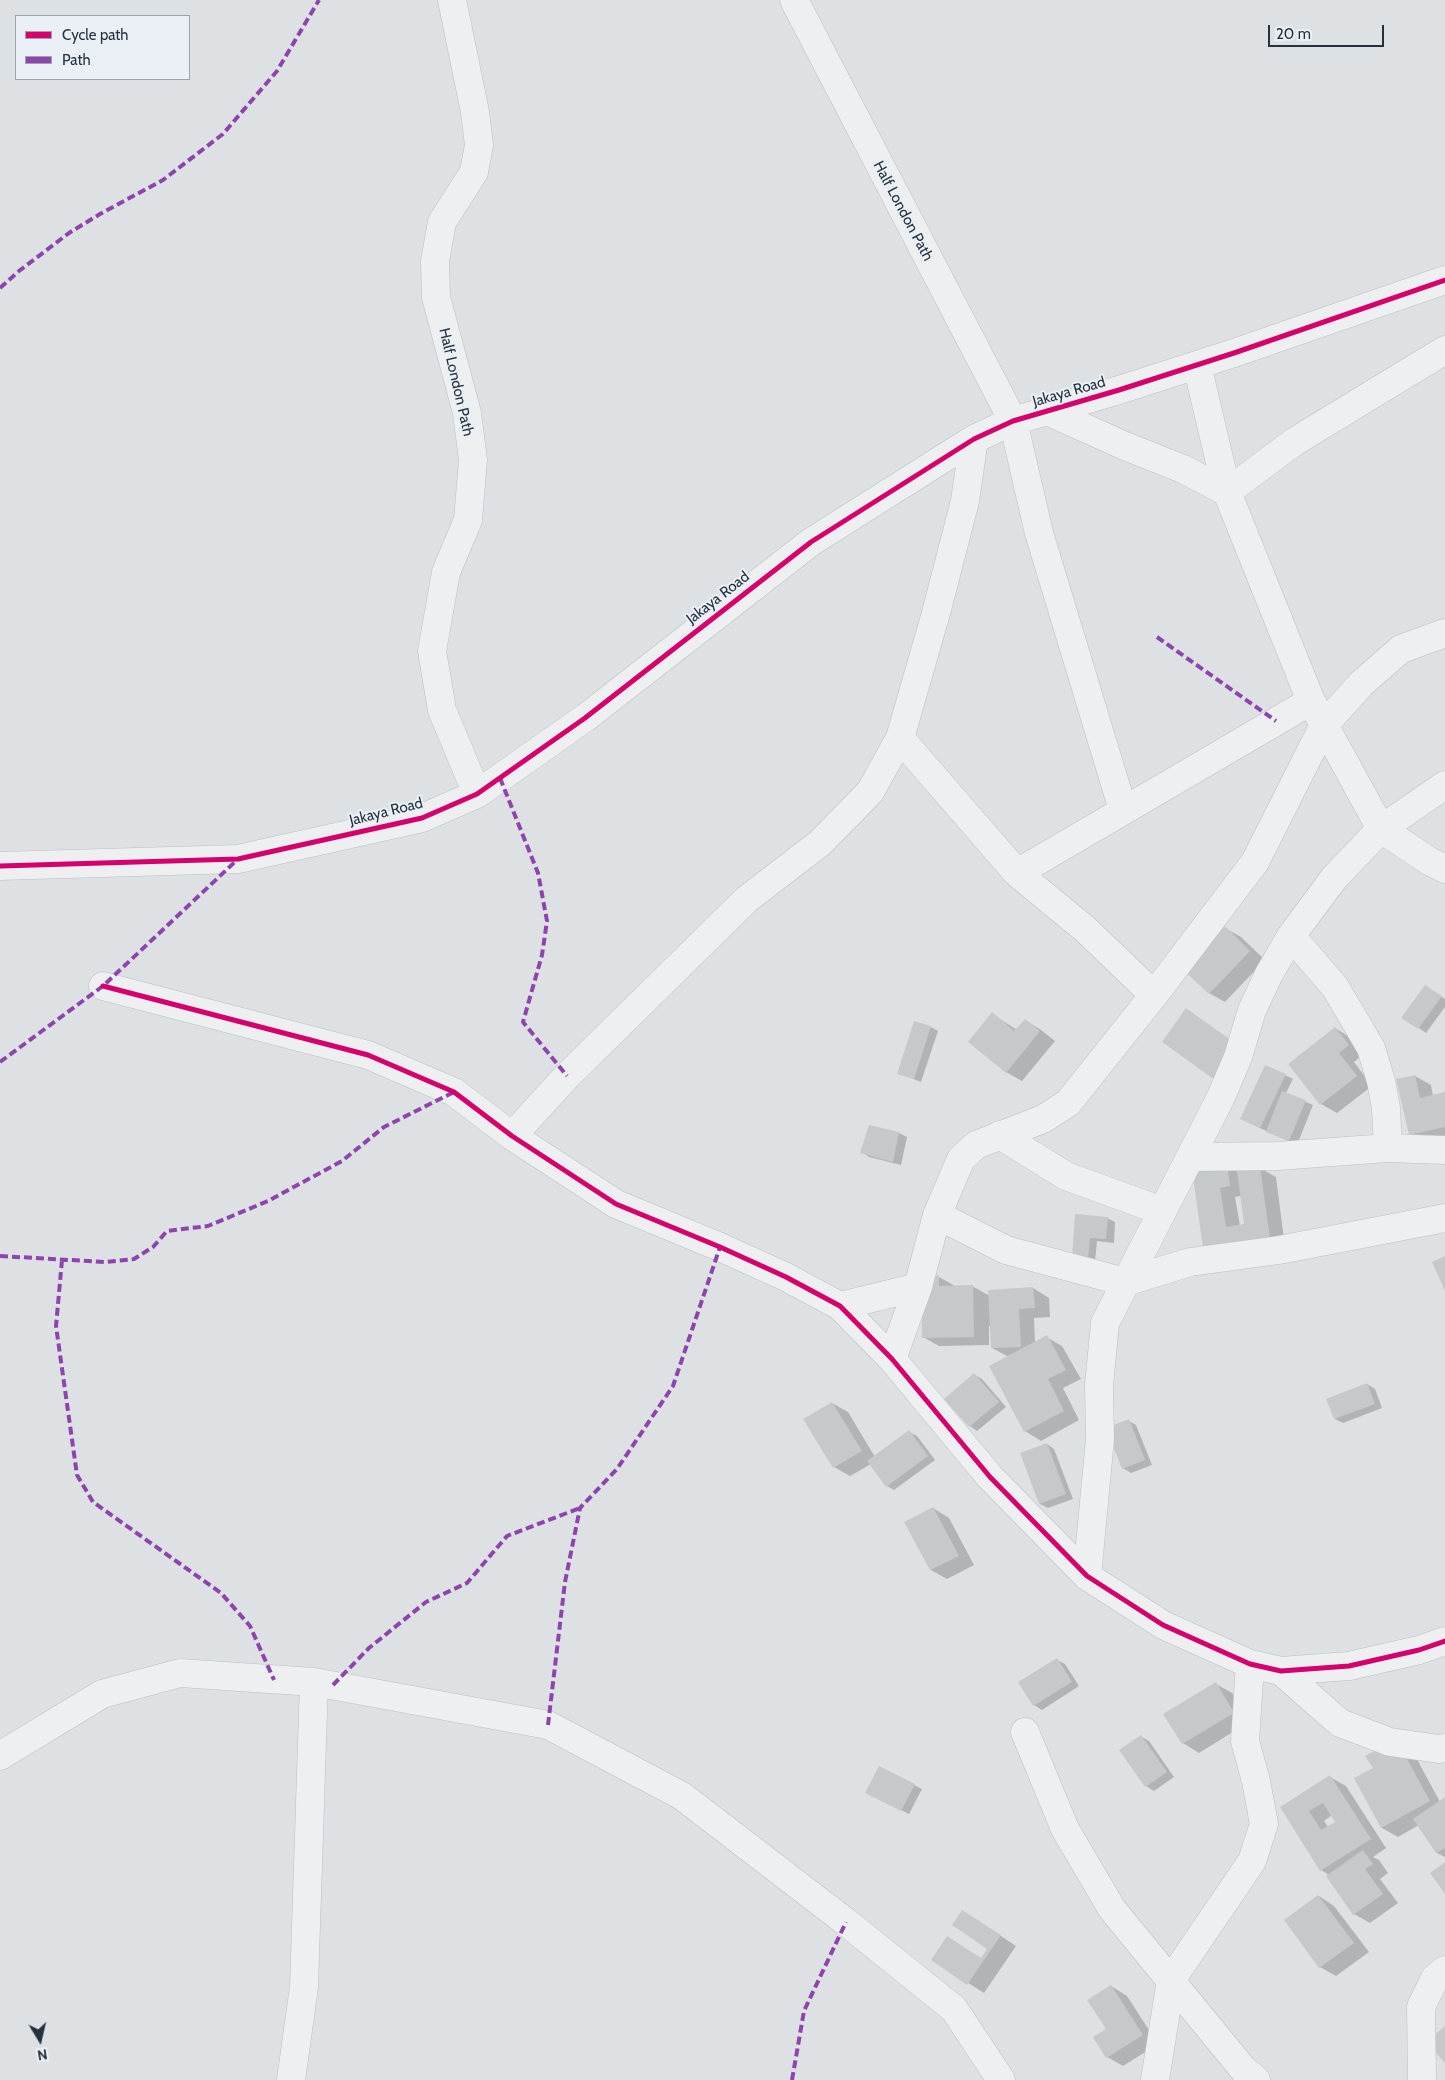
<!DOCTYPE html>
<html>
<head>
<meta charset="utf-8">
<style>
	body { margin:0 }
	#map { position:relative; width:1445px; height:2080px; overflow:hidden; background:#dee1e4; font-family:Cabin,sans-serif }
	canvas { display:block }
	.legend { position:absolute; left:15px; top:15px; width:175px; height:65px; box-sizing:border-box; background:#eaf0f5; border:1px solid #9ba4ac; margin:0; padding:6px 9px; list-style:none; font-size:15px; color:#24323e }
	.legend li { display:flex; align-items:center; gap:10px; height:25px }
	.legend b { width:25px; border:1px solid #9ba4ac }
	.north { position:absolute; left:15px; top:2015px; width:50px; height:50px; -webkit-text-stroke:4px #eaf0f5; paint-order:stroke; rotate:171deg; font-size:14px; font-weight:700; line-height:20px; text-align:center; color:#24323e }
	.north::after { content:''; display:block; margin:auto; width:18px; height:22px; background:#24323e; clip-path:polygon(50% 0,100% 100%,50% 72%,0 100%) }
	.scale { position:absolute; left:1268px; top:25px; width:116px; height:22px; box-sizing:border-box; border:2px solid #24323e; border-top:0; padding-left:6px; font-size:15px; line-height:18px; white-space:nowrap; color:#24323e; -webkit-text-stroke:4px #eaf0f5; paint-order:stroke }
</style>
</head>
<body>
<div id="map">
<canvas width="1445" height="2080"></canvas>
<ul class="legend">
<li><b style="height:6px;background:#d6006c"></b>Cycle path</li>
<li><b style="height:6px;background:#8e44ad"></b>Path</li>
</ul>
<div class="north">N</div>
<div class="scale">20 m</div>
</div>
<script>
const context = document.querySelector('canvas').getContext('2d');
context.lineJoin = 'round';
function paint(path, color) {
  context.fillStyle = color;
  context.fill(path, 'evenodd');
}
function poly(rows) {
  const path = new Path2D();
  for (const r of rows) {
    path.moveTo(r[0], r[1]);
    for (let i = 2; i < r.length; i += 2) path.lineTo(r[i], r[i + 1]);
  }
  return path;
}
function strokePath(path, color, width, dash) {
  context.strokeStyle = color;
  context.lineWidth = width;
  context.lineCap = dash ? 'butt' : 'round';
  context.setLineDash(dash || []);
  context.stroke(path);
}
function drawText(font, color, halo, rows, align = 'center') {
  context.font = font + ' Cabin,sans-serif';
  context.lineWidth = 4;
  context.setLineDash([]);
  context.textBaseline = 'middle';
  context.strokeStyle = halo;
  context.fillStyle = color;
  for (const [text, x, y, turn = 0] of rows) {
    context.save();
    context.translate(x, y);
    context.rotate((+turn || 0) * Math.PI / 180);
    context.textAlign = isNaN(turn) ? turn : align;
    if (halo) context.strokeText(text, 0, 0);
    context.fillText(text, 0, 0);
    context.restore();
  }
}
paint(poly([
	[1225,928,1241,937,1265,960,1225,1002,1209,993],
	[1433,991,1445,999,1445,1007,1426,1033,1403,1017],
	[1187,1010,1251,1054,1228,1086,1212,1077],
	[992,1014,1017,1030,1025,1020,1041,1030,1055,1041,1022,1081,1006,1072],
	[931,1027,938,1031,921,1082,899,1073],
	[1335,1028,1351,1038,1364,1054,1354,1062,1372,1086,1337,1113,1321,1104],
	[1285,1075,1293,1079,1286,1093,1313,1105,1297,1145,1249,1123],
	[1415,1076,1431,1085,1433,1096,1445,1093,1445,1139,1426,1144,1410,1135],
	[870,1126,899,1133,907,1137,901,1165,869,1157,862,1152],
	[1227,1166,1238,1172,1260,1168,1276,1177,1285,1247,1220,1256,1193,1171],
	[1241,1196,1245,1225,1240,1226,1235,1197],
	[1076,1216,1107,1218,1115,1222,1114,1243,1097,1241,1095,1262,1081,1261],
	[939,1277,955,1286,972,1286,990,1296,1033,1288,1049,1298,1050,1317,1034,1318,1035,1342,1046,1337,1062,1346,1081,1379,1063,1388,1079,1420,1041,1441,1025,1431,1009,1357,992,1348,991,1326,989,1326,989,1345,939,1346,923,1337],
	[975,1375,982,1379,1006,1407,977,1431,970,1426],
	[1367,1384,1375,1389,1382,1408,1343,1423,1335,1419],
	[832,1403,848,1412,875,1457,909,1432,917,1436,935,1460,894,1490,887,1486,871,1464,850,1476,834,1467,805,1420],
	[1129,1421,1136,1425,1152,1465,1131,1473,1123,1468],
	[1047,1444,1054,1449,1073,1499,1048,1508,1040,1504,1022,1454],
	[933,1508,949,1518,974,1565,947,1579,931,1570,906,1522],
	[1057,1660,1065,1664,1079,1686,1042,1710,1034,1705],
	[1216,1684,1232,1693,1249,1722,1199,1753,1183,1743],
	[1142,1737,1149,1741,1174,1777,1154,1791,1146,1786],
	[1412,1750,1440,1802,1445,1799,1445,1857,1437,1853,1419,1825,1398,1837,1382,1828,1355,1779],
	[1330,1777,1346,1786,1386,1848,1373,1857,1379,1860,1388,1873,1380,1879,1398,1903,1370,1923,1354,1914,1329,1875,1321,1870,1282,1807],
	[1332,1815,1336,1822,1328,1827,1324,1821],
	[914,1785,922,1789,909,1814,875,1797],
	[1319,1896,1334,1906,1369,1952,1336,1976,1320,1967],
	[978,1921,1016,1946,984,1993,932,1960,982,1959,989,1948],
	[1111,1986,1127,1996,1158,2044,1123,2066,1107,2057]
]), '#0003');
paint(poly([
	[1225,926,1250,951,1209,994,1183,970],
	[1425,985,1442,996,1418,1029,1401,1018],
	[1186,1008,1236,1044,1212,1078,1162,1042],
	[992,1012,1014,1031,1025,1019,1040,1031,1006,1073,968,1042],
	[914,1021,931,1026,914,1079,897,1074],
	[1335,1027,1349,1045,1339,1053,1357,1076,1320,1105,1288,1064],
	[1265,1065,1286,1074,1260,1128,1240,1119],
	[1415,1075,1420,1098,1445,1092,1445,1127,1409,1135,1396,1079],
	[1282,1091,1306,1100,1289,1141,1266,1132],
	[869,1125,899,1132,893,1162,860,1153],
	[1227,1165,1230,1186,1220,1188,1226,1227,1244,1224,1237,1170,1260,1167,1270,1239,1203,1248,1192,1170],
	[1075,1214,1108,1217,1106,1239,1090,1238,1088,1258,1072,1258],
	[1445,1256,1445,1291,1432,1262],
	[939,1275,939,1286,973,1285,974,1337,922,1338,921,1276],
	[1033,1287,1035,1308,1019,1309,1021,1347,991,1348,988,1290],
	[1047,1335,1066,1370,1048,1379,1064,1411,1024,1432,989,1366],
	[974,1373,999,1402,969,1427,944,1399],
	[1367,1383,1375,1404,1334,1419,1326,1399],
	[832,1402,862,1451,833,1468,803,1419],
	[1129,1419,1145,1460,1122,1469,1106,1428],
	[909,1430,928,1456,886,1487,867,1461],
	[1047,1443,1066,1494,1039,1504,1020,1453],
	[933,1507,959,1556,930,1570,904,1522],
	[1057,1658,1072,1682,1033,1706,1018,1682],
	[1216,1682,1234,1713,1182,1744,1163,1714],
	[1141,1735,1167,1772,1145,1787,1119,1750],
	[1396,1739,1430,1801,1381,1828,1354,1778,1373,1768,1365,1756],
	[879,1766,915,1784,901,1811,865,1793],
	[1330,1775,1371,1839,1320,1871,1280,1807],
	[1323,1803,1335,1822,1321,1830,1309,1811],
	[1445,1797,1445,1848,1436,1853,1413,1819],
	[1363,1850,1373,1864,1365,1869,1383,1894,1353,1915,1326,1876],
	[1445,1862,1445,1894,1430,1873],
	[1318,1895,1354,1943,1319,1968,1284,1920],
	[962,1910,1001,1935,967,1985,931,1960,947,1936,981,1958,987,1949,952,1925],
	[1111,1985,1143,2035,1106,2058,1093,2037,1106,2029,1087,2000],
	[1445,2026,1445,2063,1426,2042]
]), '#c6c9cc');
const minor = poly([
	[452,0,475,112,479,145,474,172,442,222,435,261,436,297,467,413,473,460,468,520,446,572,432,651,442,710,477,794],
	[794,0,1013,421,1039,533,1123,810],
	[1197,365,1227,492,1311,701,1381,829,1429,861,1445,869],
	[1047,411,1125,446,1183,469,1227,492,1294,442,1445,350],
	[900,738,1017,873,1085,929,1154,995],
	[0,866,238,859,422,818,477,794,585,718,811,542,974,439,1013,421,1119,390,1234,353,1445,280],
	[1017,873,1311,701],
	[1291,936,1335,987,1371,1048,1381,1081,1386,1108,1388,1148],
	[103,986,368,1055,454,1092,512,1136,616,1204,720,1247,786,1277,840,1306,892,1359,990,1477,1087,1576,1163,1625,1250,1664,1281,1671,1349,1666,1419,1650,1445,1641],
	[1000,1135,1066,1176,1162,1211],
	[512,1136,567,1076,747,899,820,843,870,792,900,738,936,613,965,501,974,439],
	[1191,1157,1277,1156,1388,1148,1445,1150],
	[937,1215,1006,1250,1125,1282,1190,1262,1279,1250,1445,1218],
	[840,1306,918,1287],
	[892,1359,918,1287,937,1215,961,1159,976,1145,1043,1119,1068,1103,1154,995,1255,862,1324,725,1362,683,1401,649,1445,633],
	[1087,1576,1100,1439,1099,1385,1105,1323,1220,1099,1238,1057,1252,1010,1269,974,1291,936,1334,878,1381,829,1445,785],
	[1281,1671,1340,1723,1390,1742,1439,1749,1445,1748],
	[1025,1732,1065,1829,1112,1909,1243,2069,1256,2080],
	[0,1756,102,1694,180,1673,314,1682,548,1725,682,1796,846,1922,954,2009,1001,2080],
	[291,2080,304,1987,314,1682],
	[1155,2080,1171,1980,1252,1861,1264,1824,1256,1781,1245,1741,1250,1664],
	[1422,2080,1421,2007,1435,1978,1445,1970]
]);
strokePath(minor, '#bcbfc2', 29);
strokePath(minor, '#edeff1', 28);
strokePath(poly([
	[0,288,19,271,69,233,100,214,163,180,223,134,277,71,319,0],
	[1157,637,1276,721],
	[500,778,538,873,547,921,542,955,523,1022,567,1076],
	[0,1062,103,986,238,859],
	[0,1256,105,1262,134,1259,153,1247,167,1231,208,1226,268,1201,342,1161,384,1127,454,1092],
	[62,1260,56,1326,77,1475,93,1502,221,1593,250,1626,274,1680],
	[333,1685,369,1648,426,1602,467,1583,507,1536,580,1508],
	[548,1725,565,1582,580,1508,617,1469,673,1386,720,1247],
	[792,2080,804,2011,846,1922]
]), '#8e44ad', 4, [8, 4]);
strokePath(poly([
	[0,866,238,859,422,818,477,794,585,718,811,542,974,439,1013,421,1119,390,1234,353,1445,280],
	[103,986,368,1055,454,1092,512,1136,616,1204,720,1247,786,1277,840,1306,892,1359,990,1477,1087,1576,1163,1625,1250,1664,1281,1671,1349,1666,1419,1650,1445,1641]
]), '#d6006c', 5);
drawText('15px', '#24323e', '#eaf0f5', [
	["Half London Path",903,211,62],
	["Half London Path",456,382,77],
	["Jakaya Road",1069,392,-16],
	["Jakaya Road",718,598,-38],
	["Jakaya Road",386,812,-14]
]);
</script>
</body>
</html>
